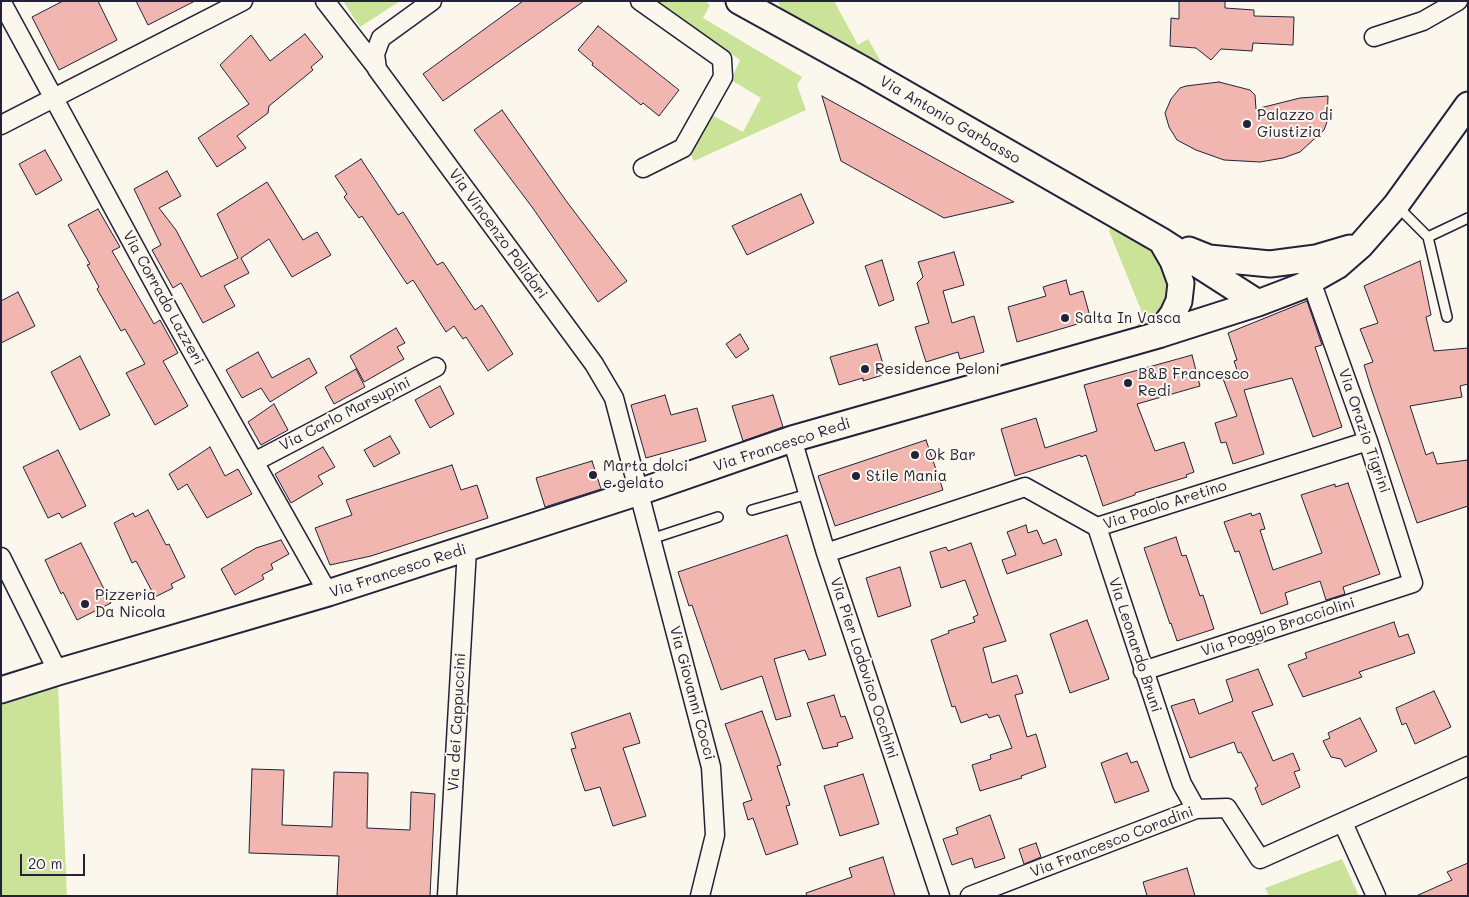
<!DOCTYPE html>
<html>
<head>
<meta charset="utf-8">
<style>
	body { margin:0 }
	#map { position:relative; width:1469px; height:897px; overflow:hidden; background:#fbf7ec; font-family:Mali,sans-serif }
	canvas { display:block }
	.frame { position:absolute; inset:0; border:2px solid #22223b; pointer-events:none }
	.scale { position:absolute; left:20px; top:854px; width:65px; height:22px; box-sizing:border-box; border:2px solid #22223b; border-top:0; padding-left:6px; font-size:15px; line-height:18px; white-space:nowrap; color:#22223b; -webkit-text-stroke:4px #fbf7ec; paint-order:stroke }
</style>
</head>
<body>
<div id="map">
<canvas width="1469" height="897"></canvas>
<div class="frame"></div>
<div class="scale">20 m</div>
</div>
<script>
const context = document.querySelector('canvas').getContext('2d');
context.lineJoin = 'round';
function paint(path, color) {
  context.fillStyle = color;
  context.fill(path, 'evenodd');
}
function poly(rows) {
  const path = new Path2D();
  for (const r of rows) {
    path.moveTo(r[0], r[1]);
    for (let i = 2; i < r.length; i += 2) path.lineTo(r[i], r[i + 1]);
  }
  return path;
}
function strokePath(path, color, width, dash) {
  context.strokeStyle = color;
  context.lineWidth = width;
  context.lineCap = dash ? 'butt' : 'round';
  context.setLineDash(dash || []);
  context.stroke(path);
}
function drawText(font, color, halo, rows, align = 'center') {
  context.font = font + ' Mali,sans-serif';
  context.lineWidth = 4;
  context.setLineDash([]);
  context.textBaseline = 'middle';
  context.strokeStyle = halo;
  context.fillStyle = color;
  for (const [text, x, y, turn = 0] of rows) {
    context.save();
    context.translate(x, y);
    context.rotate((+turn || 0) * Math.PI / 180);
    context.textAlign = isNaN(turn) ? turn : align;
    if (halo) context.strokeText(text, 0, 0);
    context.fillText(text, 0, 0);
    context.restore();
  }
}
paint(poly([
	[343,1,400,1,360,27],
	[657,1,705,1,710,5,703,18,802,77,797,85,806,110,694,161,690,153,712,115,743,132,761,98,731,80,740,60],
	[834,1,858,45,868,39,881,62,785,13,781,9,778,2],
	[1112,225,1158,253,1172,277,1165,307,1148,325,1130,332,1141,321,1143,315,1109,231],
	[58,686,67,896,1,896,1,704],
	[1342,859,1359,896,1269,896,1265,888]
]), '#cbe399');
const building = poly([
	[63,1,98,1,117,40,59,70,32,17,63,1],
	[136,1,195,1,148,25,136,1],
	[523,1,584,1,443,101,423,74,523,1],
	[1179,1,1225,1,1225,8,1254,10,1254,16,1294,17,1293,45,1253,43,1252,51,1221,49,1211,60,1196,48,1170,46,1171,18,1179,19,1179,1],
	[598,26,679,90,659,116,643,103,641,105,592,65,593,63,578,50,598,26],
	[305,34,323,57,311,67,313,70,269,106,268,113,237,136,246,148,217,167,198,138,249,104,220,65,251,35,270,61,305,34],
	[1219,82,1250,90,1255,95,1256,109,1300,98,1328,96,1327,122,1324,130,1300,152,1283,158,1260,162,1224,160,1196,150,1177,140,1169,127,1165,113,1171,99,1180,88,1186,86,1219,82],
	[822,96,1014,202,944,218,841,161,822,96],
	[502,110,567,202,627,281,598,302,532,207,474,130,502,110],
	[45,150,62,180,36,195,19,164,45,150],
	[361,159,398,215,403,212,437,265,443,262,475,310,482,305,513,354,488,371,466,337,463,339,454,326,446,332,413,280,407,284,362,216,359,218,344,197,347,194,335,176,361,159],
	[167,171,181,196,159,208,176,230,201,277,238,258,217,214,267,182,303,240,317,232,331,255,292,277,269,239,241,258,249,273,224,286,235,306,203,323,181,283,173,288,152,250,161,245,134,189,167,171],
	[801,194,814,223,747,255,732,226,801,194],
	[98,209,120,247,112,251,154,324,160,320,178,353,163,361,188,406,155,425,126,373,145,364,125,329,121,331,97,289,99,287,87,265,90,264,68,225,98,209],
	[954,252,964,285,943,291,952,323,974,316,984,352,960,359,958,352,926,362,915,327,929,323,917,283,923,277,918,262,954,252],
	[882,260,894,300,879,306,865,266,882,260],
	[1420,261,1431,315,1426,317,1434,351,1468,348,1468,384,1460,386,1462,397,1410,406,1426,455,1433,452,1437,464,1468,460,1468,506,1417,523,1371,388,1364,365,1373,362,1360,329,1378,323,1364,286,1420,261],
	[1066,280,1070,295,1083,291,1091,320,1017,342,1008,307,1046,296,1043,287,1066,280],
	[18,292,35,326,1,343,1,301,18,292],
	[1307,301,1322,345,1315,347,1342,427,1313,437,1292,378,1244,390,1264,454,1233,464,1226,442,1221,443,1215,423,1237,416,1222,376,1237,370,1234,361,1237,360,1228,333,1307,301],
	[396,328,405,343,397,347,404,359,364,382,350,356,396,328],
	[740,334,749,349,736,358,726,344,740,334],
	[877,344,886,374,863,381,863,378,839,385,830,357,877,344],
	[258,352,272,378,309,358,317,373,270,402,261,388,242,398,226,370,258,352],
	[1192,355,1200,386,1137,404,1155,451,1184,442,1194,472,1186,475,1187,477,1135,493,1135,495,1103,506,1086,455,1081,457,1080,455,1015,476,1001,429,1036,418,1045,448,1097,431,1084,385,1192,355],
	[80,356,110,415,80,430,51,372,80,356],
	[356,369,365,387,334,404,325,387,356,369],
	[440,386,454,414,430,428,415,400,440,386],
	[665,395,671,415,697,408,706,441,646,458,631,405,665,395],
	[773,395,783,427,743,441,732,406,773,395],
	[274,404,288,430,261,445,248,422,274,404],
	[390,436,400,453,374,467,364,450,390,436],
	[926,440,943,490,835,526,818,476,926,440],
	[210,447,225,476,238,469,252,494,207,518,187,484,178,490,169,474,210,447],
	[323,447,335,467,318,476,323,484,291,503,275,474,323,447],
	[58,450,86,506,62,518,59,513,48,518,23,467,58,450],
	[592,461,601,489,545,507,536,478,592,461],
	[452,465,461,490,477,485,488,518,371,556,330,565,315,528,352,515,346,500,452,465],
	[1348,483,1380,574,1343,587,1345,594,1326,600,1320,581,1285,593,1288,604,1261,614,1239,551,1235,552,1224,522,1251,513,1252,516,1260,513,1265,529,1260,530,1273,570,1322,553,1301,495,1335,484,1335,487,1348,483],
	[148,510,166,545,169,544,185,577,171,584,173,588,155,597,136,561,132,563,114,523,133,513,135,517,148,510],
	[1026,525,1028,533,1037,530,1043,544,1056,539,1062,555,1007,574,1002,560,1016,555,1007,532,1026,525],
	[787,535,826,655,809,660,805,650,774,659,791,716,776,720,762,676,721,690,692,605,689,606,678,572,787,535],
	[1176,537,1182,556,1186,555,1200,596,1203,595,1214,629,1177,641,1171,623,1170,624,1144,548,1176,537],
	[281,540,289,554,271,564,273,569,262,575,264,579,235,595,221,569,256,548,281,540],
	[81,543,111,603,77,620,63,592,61,594,45,560,81,543],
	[971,543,1006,641,983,648,992,683,1017,675,1023,693,1015,695,1027,737,1036,734,1046,767,1021,776,1022,778,980,791,972,765,991,759,990,755,1012,748,999,715,989,718,987,714,961,723,955,706,952,707,931,640,949,633,948,631,975,622,973,617,978,615,965,580,941,588,930,552,946,547,948,551,971,543],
	[900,567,911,606,878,617,866,578,900,567],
	[1087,620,1109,679,1070,693,1050,634,1087,620],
	[1394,622,1399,637,1408,634,1415,653,1359,672,1362,677,1303,697,1288,665,1307,658,1305,653,1394,622],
	[1258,669,1273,705,1252,712,1273,761,1293,753,1300,770,1294,772,1300,787,1262,805,1255,788,1258,786,1241,752,1238,753,1234,742,1190,758,1171,706,1194,699,1199,714,1233,701,1226,680,1258,669],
	[1434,691,1451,727,1415,744,1406,723,1402,725,1396,708,1434,691],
	[834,695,841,717,845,716,853,738,837,743,838,746,823,749,807,703,834,695],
	[762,711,781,765,777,766,790,805,786,806,798,844,766,855,753,818,748,820,743,803,752,800,725,724,762,711],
	[630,713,640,743,623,748,646,816,613,826,600,787,585,791,571,749,576,748,571,733,630,713],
	[1360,718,1377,751,1345,767,1341,759,1331,757,1323,741,1330,738,1328,733,1360,718],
	[1127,753,1131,763,1137,761,1149,791,1115,803,1101,763,1127,753],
	[252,769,284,770,282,825,332,827,334,772,368,773,367,828,410,830,411,792,435,794,430,896,337,896,339,856,249,853,252,769],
	[863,774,879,824,840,836,824,786,863,774],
	[990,815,1005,858,975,868,972,858,952,865,943,839,958,834,956,828,990,815],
	[1036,843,1041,857,1024,864,1019,849,1036,843],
	[883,857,895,896,807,896,806,893,852,877,849,868,883,857],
	[1468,863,1468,896,1416,896,1452,880,1447,872,1468,863],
	[1187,868,1195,896,1147,896,1143,882,1187,868]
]);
paint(building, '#f1b6af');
strokePath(building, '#22223b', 1);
const lane = poly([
	[1398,207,1428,237,1447,317],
	[1428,237,1468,218],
	[752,510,808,494],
	[651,539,718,517]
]);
const street = poly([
	[1,1,172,316,328,593],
	[325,1,377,68],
	[432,1,381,38,375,54,377,69,594,364,614,398,711,767,715,835,700,896],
	[640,1,722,59,723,77,683,148,643,168],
	[1374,37,1423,21,1458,1],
	[1,125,243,1],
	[792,439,826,553,940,896],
	[254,462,436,367],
	[1097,527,1175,764,1182,784,1196,809],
	[826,553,1025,487,1097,527,1368,441],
	[1,557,58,672],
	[1143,671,1413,583,1368,441,1311,281],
	[1343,823,1376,896],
	[447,896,467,549],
	[970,896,1196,809,1227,808,1260,859,1468,766]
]);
const secondary = poly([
	[739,1,864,70,1160,240,1258,303],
	[1189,250,1209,258,1270,264,1316,258,1350,248],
	[1158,335,1173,314,1179,301,1181,283,1173,261,1162,242],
	[1,690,58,672,328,593,639,492,792,439,1158,335,1258,303,1300,287,1337,266,1361,245,1396,205,1468,105]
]);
strokePath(lane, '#22223b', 12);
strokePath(street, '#22223b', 21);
strokePath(secondary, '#22223b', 29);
strokePath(lane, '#fbf7ec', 9);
strokePath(street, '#fbf7ec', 18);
strokePath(secondary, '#fbf7ec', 25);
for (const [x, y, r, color] of [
	[1247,124,5,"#22223b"],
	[1065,318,5,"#22223b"],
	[865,369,5,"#22223b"],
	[1128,383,5,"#22223b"],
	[915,455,5,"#22223b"],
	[593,475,5,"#22223b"],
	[856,476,5,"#22223b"],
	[85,604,5,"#22223b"]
]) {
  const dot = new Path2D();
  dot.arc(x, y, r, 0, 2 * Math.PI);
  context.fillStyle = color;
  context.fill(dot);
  strokePath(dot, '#fbf7ec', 2);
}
drawText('15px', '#22223b', '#fbf7ec', [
	["Palazzo di",1257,115],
	["Giustizia",1257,132],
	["Salta In Vasca",1075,318],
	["Residence Peloni",875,369],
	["B&B Francesco",1138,374],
	["Redi",1138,391],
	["Ok Bar",925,455],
	["Marta dolci",603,466],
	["e gelato",603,483],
	["Stile Mania",866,476],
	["Pizzeria",95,595],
	["Da Nicola",95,612]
], 'left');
drawText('15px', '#22223b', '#fbf7ec', [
	["Via Antonio Garbasso",950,120,30],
	["Via Vincenzo Polidori",498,234,54],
	["Via Corrado Lazzeri",163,298,61],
	["Via Carlo Marsupini",345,414,-27],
	["Via Orazio Tigrini",1364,431,71],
	["Via Francesco Redi",782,445,-18],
	["Via Paolo Aretino",1165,505,-18],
	["Via Francesco Redi",398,571,-18],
	["Via Poggio Bracciolini",1278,627,-18],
	["Via Leonardo Bruni",1135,645,72],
	["Via Pier Lodovico Occhini",864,668,72],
	["Via Giovanni Cocci",692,693,75],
	["Via dei Cappuccini",457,722,-87],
	["Via Francesco Coradini",1112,842,-21]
]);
</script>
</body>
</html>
